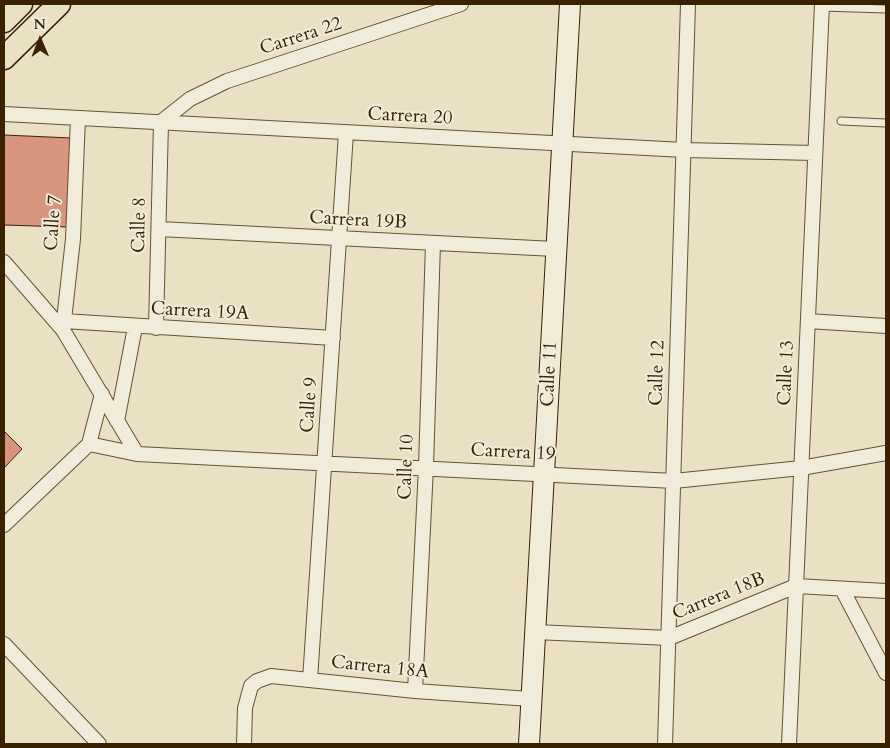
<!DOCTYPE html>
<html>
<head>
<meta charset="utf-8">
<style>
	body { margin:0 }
	#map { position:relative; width:890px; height:748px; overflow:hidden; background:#eae0c4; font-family:Cardo,serif }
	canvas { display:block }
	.frame { position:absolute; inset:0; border:5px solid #3a2200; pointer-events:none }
	.north { position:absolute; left:15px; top:15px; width:50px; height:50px; -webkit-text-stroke:4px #f1ebd9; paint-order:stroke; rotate:359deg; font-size:14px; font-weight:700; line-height:20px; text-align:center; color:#3a2200 }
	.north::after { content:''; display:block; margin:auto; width:18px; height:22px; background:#3a2200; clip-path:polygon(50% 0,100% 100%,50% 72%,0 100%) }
</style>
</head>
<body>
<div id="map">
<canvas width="890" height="748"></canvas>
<div class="frame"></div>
<div class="north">N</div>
</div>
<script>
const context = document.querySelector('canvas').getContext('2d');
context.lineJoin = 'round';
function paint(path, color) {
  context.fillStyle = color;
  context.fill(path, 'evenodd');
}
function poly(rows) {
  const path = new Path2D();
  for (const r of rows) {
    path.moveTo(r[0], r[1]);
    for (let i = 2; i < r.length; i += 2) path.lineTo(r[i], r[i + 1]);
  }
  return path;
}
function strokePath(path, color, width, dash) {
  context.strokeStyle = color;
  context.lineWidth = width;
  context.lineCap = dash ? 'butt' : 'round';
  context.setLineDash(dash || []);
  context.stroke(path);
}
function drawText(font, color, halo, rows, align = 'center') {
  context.font = font + ' Cardo,serif';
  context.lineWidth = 4;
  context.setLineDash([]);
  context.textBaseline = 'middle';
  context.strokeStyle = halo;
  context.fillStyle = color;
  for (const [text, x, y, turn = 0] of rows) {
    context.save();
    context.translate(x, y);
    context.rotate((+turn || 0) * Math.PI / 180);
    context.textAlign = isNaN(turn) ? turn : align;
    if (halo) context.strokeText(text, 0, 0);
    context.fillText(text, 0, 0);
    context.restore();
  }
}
const building = poly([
	[4,135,71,138,68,227,4,225,4,135],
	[4,431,22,449,4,468,4,431]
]);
paint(building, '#d7947f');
strokePath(building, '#3a2200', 1);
const lane = poly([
	[821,7,886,9],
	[841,121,886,123]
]);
const street = poly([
	[4,114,684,150,815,153],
	[159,229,555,249],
	[4,262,63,330,137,454],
	[64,321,333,338],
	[808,321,886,326],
	[156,328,161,122,190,99,227,81,461,4],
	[63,329,73,239,78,118],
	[117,421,135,327],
	[89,444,137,454,674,481,801,468,886,453],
	[4,525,89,444,102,394],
	[842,589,886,673],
	[535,632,669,638,796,586,886,591],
	[4,644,99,744],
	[310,680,346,133],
	[415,691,426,467,433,243],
	[244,744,245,708,251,686,257,681,271,676,415,691,530,699],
	[665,744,688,4],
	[789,744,822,4]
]);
const secondary = poly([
	[529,744,570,4]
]);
const primary = poly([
	[4,21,21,4],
	[4,58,59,4]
]);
strokePath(lane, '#665231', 9);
strokePath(street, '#665231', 16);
strokePath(secondary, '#3a2200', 22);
strokePath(primary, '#3a2200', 25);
strokePath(lane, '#f1ebd9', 7);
strokePath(street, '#f1ebd9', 14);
strokePath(secondary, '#f1ebd9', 20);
strokePath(primary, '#eae0c4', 22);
drawText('19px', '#3a2200', '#f1ebd9', [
	["Carrera 22",301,37,-18],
	["Carrera 20",410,117,3],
	["Carrera 19B",358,221,3],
	["Calle 7",54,223,-86],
	["Calle 8",140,225,-89],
	["Carrera 19A",200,312,3],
	["Calle 12",658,373,-88],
	["Calle 13",787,373,-87],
	["Calle 11",550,374,-87],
	["Calle 9",310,405,-86],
	["Carrera 19",513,453,3],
	["Calle 10",407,467,-88],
	["Carrera 18B",719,597,-22],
	["Carrera 18A",380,668,6]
]);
</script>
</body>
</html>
